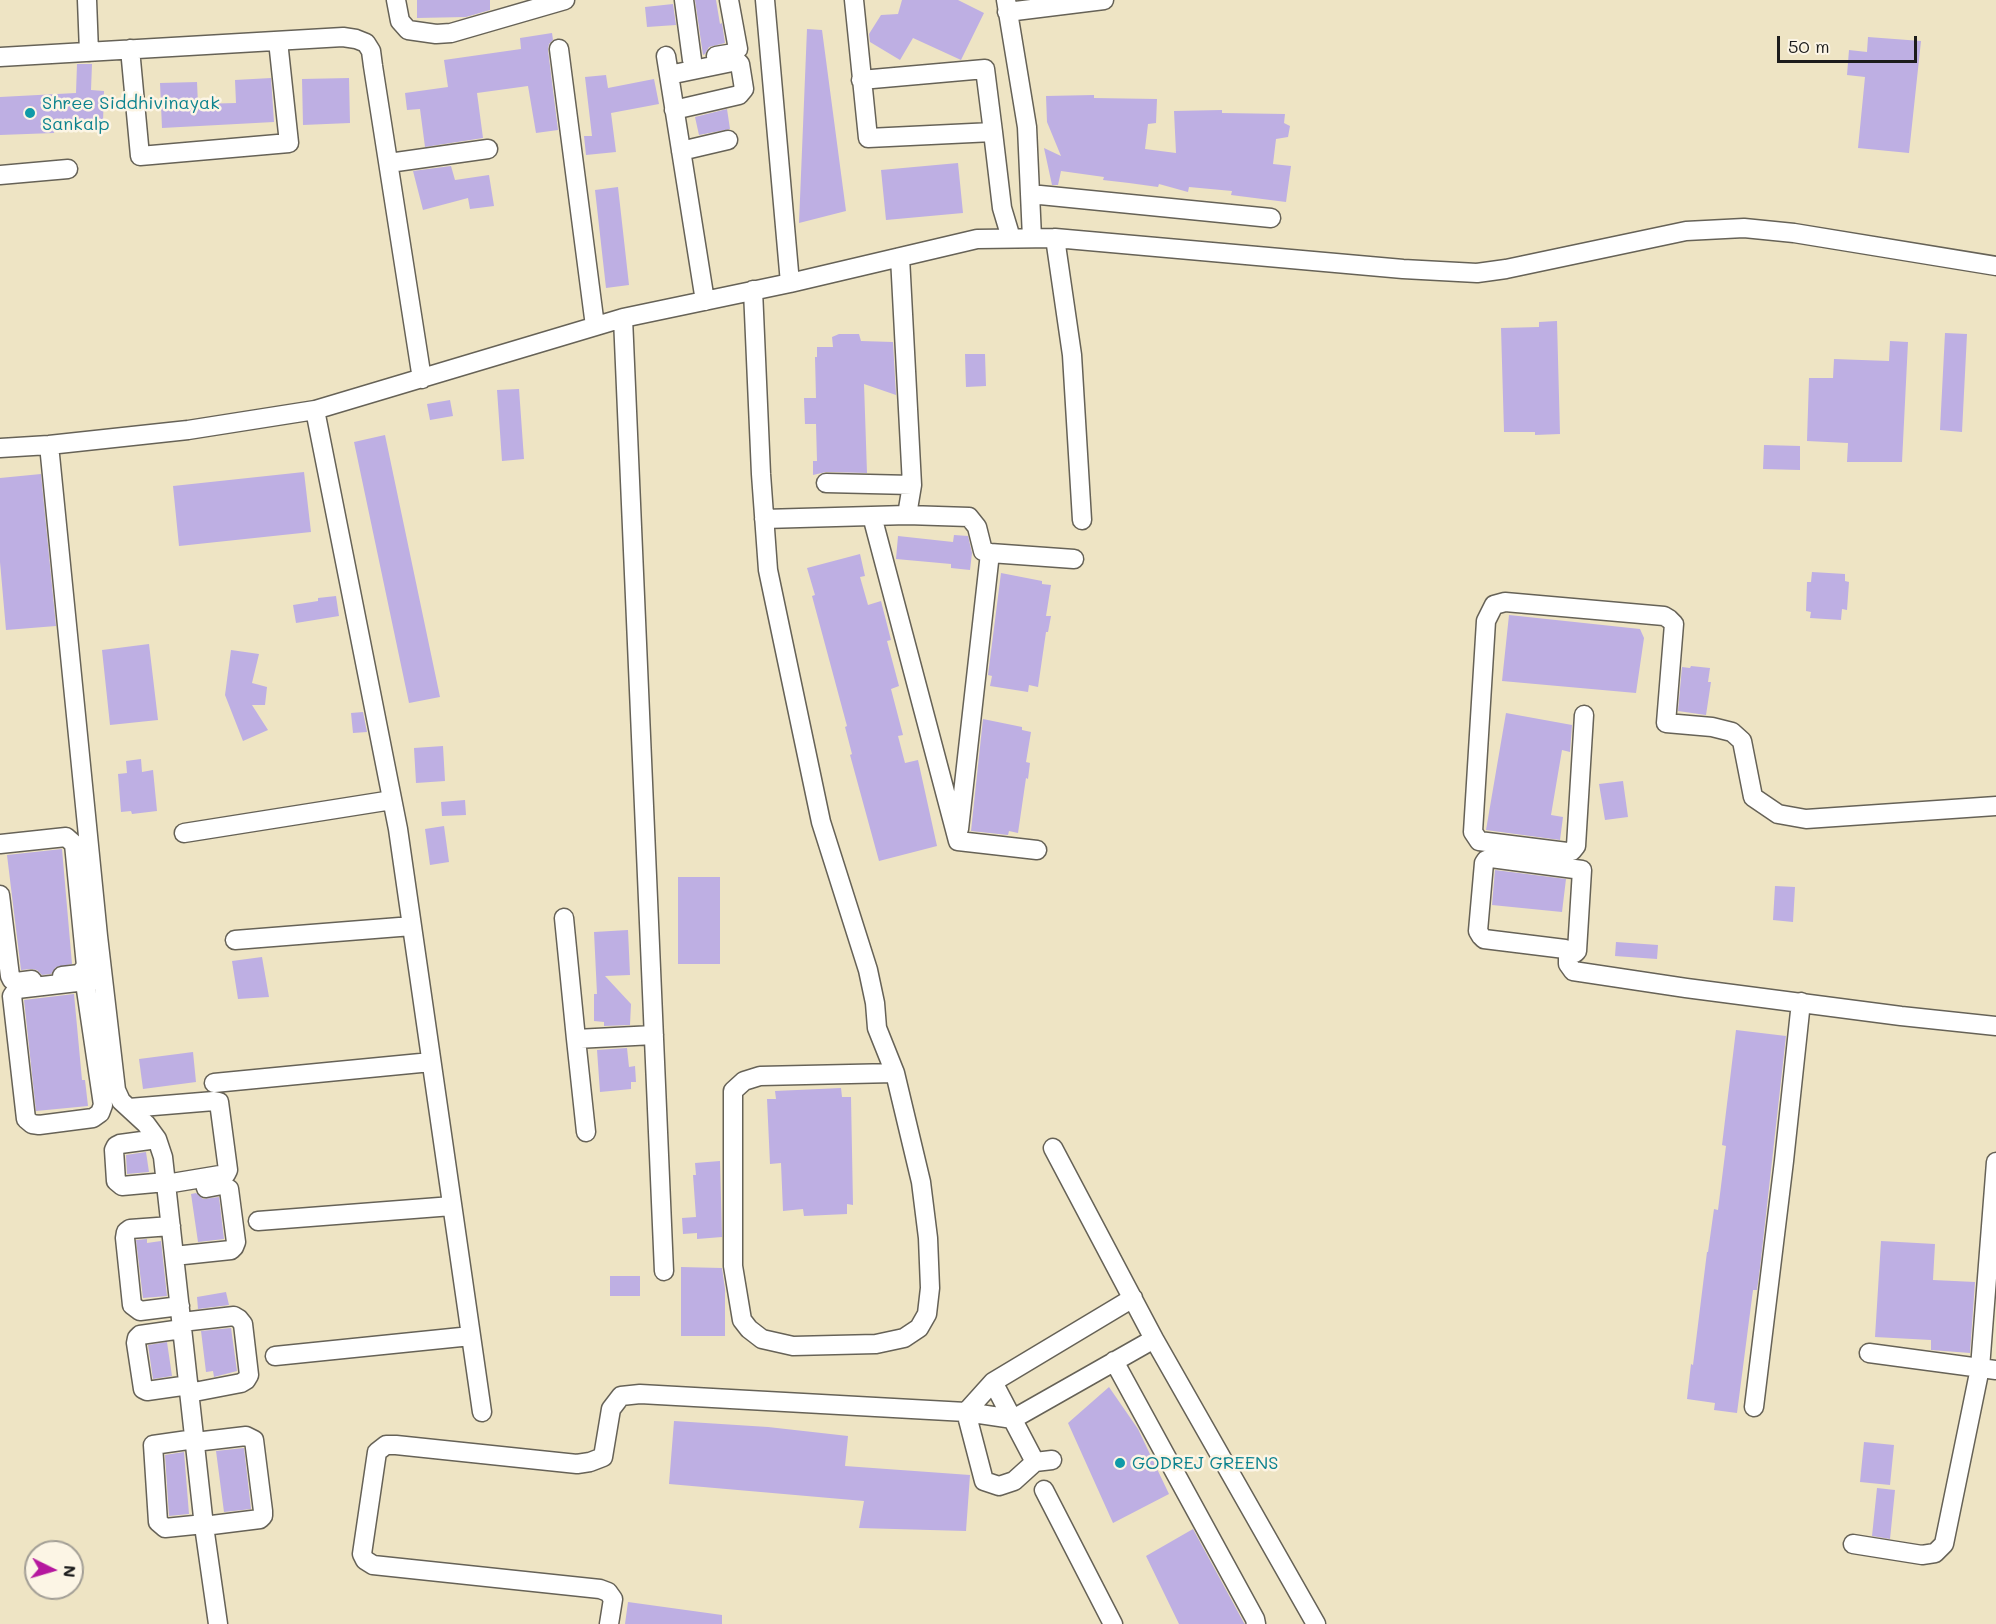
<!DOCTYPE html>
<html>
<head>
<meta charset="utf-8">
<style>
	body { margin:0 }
	#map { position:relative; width:1996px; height:1624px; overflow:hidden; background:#eee4c4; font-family:Mali,sans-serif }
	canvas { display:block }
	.north { position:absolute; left:24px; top:1540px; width:60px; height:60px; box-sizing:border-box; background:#fcf5e5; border:2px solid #a29e95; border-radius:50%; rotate:95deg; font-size:16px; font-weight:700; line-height:24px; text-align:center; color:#1c1c1c }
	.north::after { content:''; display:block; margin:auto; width:21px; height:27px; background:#b5179e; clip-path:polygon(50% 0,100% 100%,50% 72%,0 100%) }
	.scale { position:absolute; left:1777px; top:36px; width:140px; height:27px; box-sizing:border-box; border:3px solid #1c1c1c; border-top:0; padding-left:8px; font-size:18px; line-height:21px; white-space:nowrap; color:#1c1c1c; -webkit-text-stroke:4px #fcf5e5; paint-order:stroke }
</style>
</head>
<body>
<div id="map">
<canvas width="1996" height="1624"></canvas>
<div class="north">N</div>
<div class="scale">50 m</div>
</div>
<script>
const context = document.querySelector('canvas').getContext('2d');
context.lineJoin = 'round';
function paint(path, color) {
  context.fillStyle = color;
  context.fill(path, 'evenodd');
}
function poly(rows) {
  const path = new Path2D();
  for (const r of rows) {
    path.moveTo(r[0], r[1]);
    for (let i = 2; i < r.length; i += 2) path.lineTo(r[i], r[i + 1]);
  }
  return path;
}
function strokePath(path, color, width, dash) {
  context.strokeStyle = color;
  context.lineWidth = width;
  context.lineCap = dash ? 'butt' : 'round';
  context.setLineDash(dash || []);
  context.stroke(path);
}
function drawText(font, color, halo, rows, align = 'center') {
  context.font = font + ' Mali,sans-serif';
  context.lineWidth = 5;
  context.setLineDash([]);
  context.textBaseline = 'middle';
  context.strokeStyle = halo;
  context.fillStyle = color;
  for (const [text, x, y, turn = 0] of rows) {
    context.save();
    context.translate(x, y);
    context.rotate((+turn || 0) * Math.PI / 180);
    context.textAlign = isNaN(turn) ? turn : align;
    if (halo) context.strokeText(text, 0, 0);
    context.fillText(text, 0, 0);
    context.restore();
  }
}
paint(poly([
	[417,0,490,0,490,10,466,17,417,18],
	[695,0,716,0,720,24,722,23,725,43,709,47,705,54,703,55],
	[902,0,958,0,984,13,961,60,913,38,900,60,870,42,869,34,881,15,898,14],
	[673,4,676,25,647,27,645,7],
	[807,29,822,30,846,211,799,223],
	[552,33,553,40,549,44,548,50,558,130,536,133,528,86,477,93,483,138,425,147,420,109,407,110,405,93,448,87,444,60,521,49,520,38],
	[1868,37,1921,41,1909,153,1858,148,1865,77,1847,75,1849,50,1867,52],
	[77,64,92,64,91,90,104,91,103,122,60,120,54,121,54,133,0,135,0,97,76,93],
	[606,75,608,88,654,79,659,104,611,113,616,152,586,155,584,136,592,136,585,77],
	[271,78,274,122,162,128,160,83,197,82,198,104,236,103,235,80],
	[349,78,350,123,303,125,302,79],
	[1094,95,1094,98,1157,99,1156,123,1148,124,1145,149,1176,153,1174,111,1222,110,1222,113,1285,114,1284,123,1290,126,1288,137,1276,139,1273,164,1291,166,1286,202,1231,195,1232,191,1189,187,1188,192,1159,184,1158,187,1129,183,1103,180,1104,177,1061,171,1058,185,1052,185,1044,148,1061,156,1047,122,1046,96],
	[727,109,730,129,699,135,695,117],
	[958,163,963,213,886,220,881,170],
	[451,166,455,180,489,175,494,206,470,209,468,198,423,210,413,171],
	[618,187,629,285,606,288,595,190],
	[1557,321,1560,434,1535,435,1535,432,1504,432,1501,328,1539,327,1539,322],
	[1945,333,1967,334,1962,432,1940,430],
	[839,334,859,334,861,341,893,342,896,395,864,384,867,473,826,472,813,475,813,461,817,461,816,424,805,424,804,398,816,398,815,357,817,357,817,347,833,347,832,337],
	[1890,341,1908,342,1902,462,1847,462,1848,443,1807,441,1809,378,1833,378,1834,359,1889,361],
	[965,354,985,354,986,386,966,387],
	[519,389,524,459,502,461,497,390],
	[450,400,453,416,430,420,427,404],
	[385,435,440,697,409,703,354,442],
	[1764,445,1800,446,1800,470,1763,469],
	[304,472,311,532,179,546,173,486],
	[41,474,56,626,6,630,0,562,0,478],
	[954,535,968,536,972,553,970,570,951,568,951,564,896,559,898,536,953,542],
	[860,554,865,576,860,577,868,605,881,601,891,640,887,641,899,686,891,689,903,735,898,736,905,763,918,760,937,846,879,861,850,755,852,754,845,727,847,726,812,596,815,595,807,568],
	[1812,572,1845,574,1845,581,1849,582,1847,610,1842,609,1841,620,1810,618,1811,612,1806,611,1807,582,1811,582],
	[1001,573,1042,581,1042,584,1051,585,1046,616,1051,616,1048,632,1046,632,1038,687,1029,685,1028,692,990,686,992,676,988,675],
	[336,596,339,616,296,623,293,605,318,601,318,598],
	[1509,615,1640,629,1644,638,1636,693,1502,681],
	[149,644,158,720,110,725,102,650],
	[231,650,259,654,252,683,267,687,265,705,252,705,268,730,243,741,225,695],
	[1691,666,1710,668,1708,682,1711,682,1706,715,1678,711,1682,667,1690,668],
	[363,712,367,732,353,733,351,713],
	[1506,713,1572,725,1570,752,1562,750,1551,815,1563,817,1560,840,1486,830],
	[983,719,1022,727,1022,730,1031,732,1026,762,1030,763,1028,779,1026,778,1018,833,1009,831,1008,835,971,831],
	[443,746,445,781,416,783,414,748],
	[141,759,142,772,153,770,157,811,132,814,131,811,121,812,118,774,127,773,126,761],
	[1623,781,1628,817,1605,820,1599,784],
	[465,800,466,815,442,816,441,802],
	[444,826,449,862,430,865,425,829],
	[62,849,72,964,56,967,51,974,42,975,37,970,31,969,21,970,7,855],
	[1495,870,1566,879,1562,912,1492,905],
	[678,877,720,877,720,964,678,964],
	[1775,886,1795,887,1793,922,1773,920],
	[628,930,630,975,605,976,631,1004,630,1025,604,1026,604,1022,594,1021,594,994,597,994,594,932],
	[1616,942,1658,945,1657,959,1615,956],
	[262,957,269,997,238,999,232,961],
	[74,994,82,1080,85,1080,88,1106,36,1111,24,1000],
	[1736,1030,1786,1036,1760,1268,1757,1290,1753,1290,1737,1413,1714,1410,1715,1403,1687,1399,1691,1364,1693,1365,1707,1252,1708,1252,1714,1209,1718,1210,1726,1146,1722,1145],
	[627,1048,629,1067,635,1066,636,1082,631,1082,631,1089,600,1092,597,1050],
	[193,1052,196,1082,143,1089,139,1059],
	[841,1088,842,1097,851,1097,853,1205,847,1204,847,1214,804,1216,803,1209,783,1211,781,1163,770,1164,767,1099,776,1099,775,1091],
	[146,1152,149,1172,127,1174,126,1155],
	[720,1161,722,1237,697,1239,697,1233,683,1234,682,1218,696,1217,693,1175,696,1175,695,1163],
	[196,1193,203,1199,219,1197,224,1239,198,1242,191,1194],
	[147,1239,147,1243,161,1241,167,1296,143,1298,136,1240],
	[1881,1241,1935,1244,1933,1280,1975,1282,1970,1353,1931,1350,1931,1340,1875,1337],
	[681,1267,722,1268,725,1289,725,1336,681,1336],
	[610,1276,640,1276,640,1296,610,1296],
	[226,1292,229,1305,198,1309,197,1297],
	[231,1328,237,1371,214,1377,213,1371,206,1372,201,1331],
	[167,1342,172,1376,153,1379,148,1345],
	[1109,1387,1138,1429,1169,1494,1113,1523,1068,1423],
	[674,1421,768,1427,848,1436,845,1466,970,1475,966,1531,859,1528,864,1501,669,1484],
	[1864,1442,1894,1445,1890,1485,1860,1482],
	[244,1448,251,1509,224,1512,216,1451],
	[184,1452,189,1514,169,1516,165,1455],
	[1877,1488,1895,1490,1890,1539,1872,1536],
	[1193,1529,1244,1623,1245,1624,1179,1624,1146,1556],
	[628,1602,722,1615,722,1624,625,1624]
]), '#beafe3');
const minor = poly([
	[87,0,89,52],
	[396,0,400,21,408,30,436,34,451,33,565,0],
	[684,0,692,60],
	[765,0,790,283],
	[854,0,868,138,993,132,1002,208,1011,238],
	[1006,0,1027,127,1032,238],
	[1007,12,1104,0],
	[130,49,140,156,289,143,278,41],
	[559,49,595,326],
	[666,56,705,301],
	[716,56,734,53,738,49,729,0],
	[0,57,343,37,356,39,366,43,371,51,373,66,422,379],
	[669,75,737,61,740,64,744,89,739,95,674,110],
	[861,80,985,69,993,132],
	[681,151,728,140],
	[389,163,488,149],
	[0,175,68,169],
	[1030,194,1271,218],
	[1055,238,1072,355,1082,520],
	[900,257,912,485,907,515],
	[753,290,761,474,768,570,821,822,868,970,875,1003,877,1028,895,1073,760,1076,744,1081,733,1091,733,1266,742,1320,749,1329,762,1339,793,1346,876,1344,904,1338,919,1328,927,1314,930,1288,928,1238,921,1182,895,1073],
	[623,318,664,1271],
	[315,410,398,829,482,1412],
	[49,445,98,936,116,1090,121,1101,146,1124,157,1139,163,1157,204,1526,218,1624],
	[0,448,49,445,188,430,315,410,623,318,790,283,977,239,1055,238,1403,269,1477,273,1506,269,1686,231,1744,228,1794,233,1996,266],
	[826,483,912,485],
	[872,516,958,841,1037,850],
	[764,519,907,515,969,517,977,527,983,551,990,553,1074,559],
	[1584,715,1576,846,1572,851,1567,852,1479,841,1473,832,1486,621,1494,605,1505,602,1664,616,1669,619,1674,624,1666,723,1712,727,1732,732,1742,741,1753,797,1778,814,1806,819,1996,806],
	[959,829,990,553],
	[184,833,392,800],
	[0,844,66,837,74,844,86,966,80,974,62,976],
	[1491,858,1582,870,1577,951,1575,953,1568,953,1565,949,1484,939,1481,936,1478,931,1484,863,1486,860,1491,858],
	[0,895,10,976,12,980,16,982,32,980],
	[564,918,576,1039],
	[235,940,412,926],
	[1568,953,1568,964,1573,971,1686,988,1901,1016,1996,1026],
	[85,983,103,1105,100,1113,93,1118,39,1125,32,1124,26,1119,12,996,17,989,103,979],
	[214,1083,431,1062],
	[129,1108,214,1101,219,1102,228,1170,226,1174,166,1184],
	[586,1132,576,1039,654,1035],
	[157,1139,120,1144,116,1146,114,1150,116,1181,122,1186,166,1182],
	[1053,1148,1154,1339,1316,1624],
	[258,1221,452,1206],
	[171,1226,130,1229,126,1232,125,1238,132,1305,140,1311,180,1306],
	[174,1256,231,1250,234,1247,236,1242,229,1189,222,1185,206,1188],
	[182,1322,234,1316,239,1319,243,1324,249,1375,246,1380,241,1383,189,1393],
	[182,1329,140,1335,137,1338,136,1343,143,1389,147,1391,189,1385],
	[1869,1353,1996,1370],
	[275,1356,471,1336],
	[1114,1361,1255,1619,1256,1624],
	[993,1382,1035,1462,1052,1460],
	[1754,1407,1784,1161,1801,1002],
	[966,1412,993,1382,1133,1298],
	[966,1412,984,1481,999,1486,1014,1481,1035,1462],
	[195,1439,153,1445,158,1522,165,1528,204,1524],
	[195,1442,246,1436,254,1440,263,1511,263,1516,260,1519,204,1526],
	[1044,1490,1113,1624],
	[1853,1544,1922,1555,1935,1553,1944,1544,1980,1368,1996,1162],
	[609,1624,613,1599,608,1592,600,1589,373,1565,365,1560,362,1554,377,1452,386,1445,396,1445,577,1464,590,1462,603,1457,611,1409,621,1396,640,1394,966,1412,1013,1419,1154,1339]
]);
strokePath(minor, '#666257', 21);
strokePath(minor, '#fff', 18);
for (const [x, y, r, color] of [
	[30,113,6,"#0f9aa8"],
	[1120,1463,6,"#0f9aa8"]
]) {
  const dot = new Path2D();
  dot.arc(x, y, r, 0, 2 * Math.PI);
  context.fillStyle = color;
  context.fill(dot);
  strokePath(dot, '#fcf5e5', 2);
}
drawText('18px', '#0d838f', '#fcf5e5', [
	["Shree Siddhivinayak",42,103],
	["Sankalp",42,124],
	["GODREJ GREENS",1132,1463]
], 'left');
</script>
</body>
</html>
